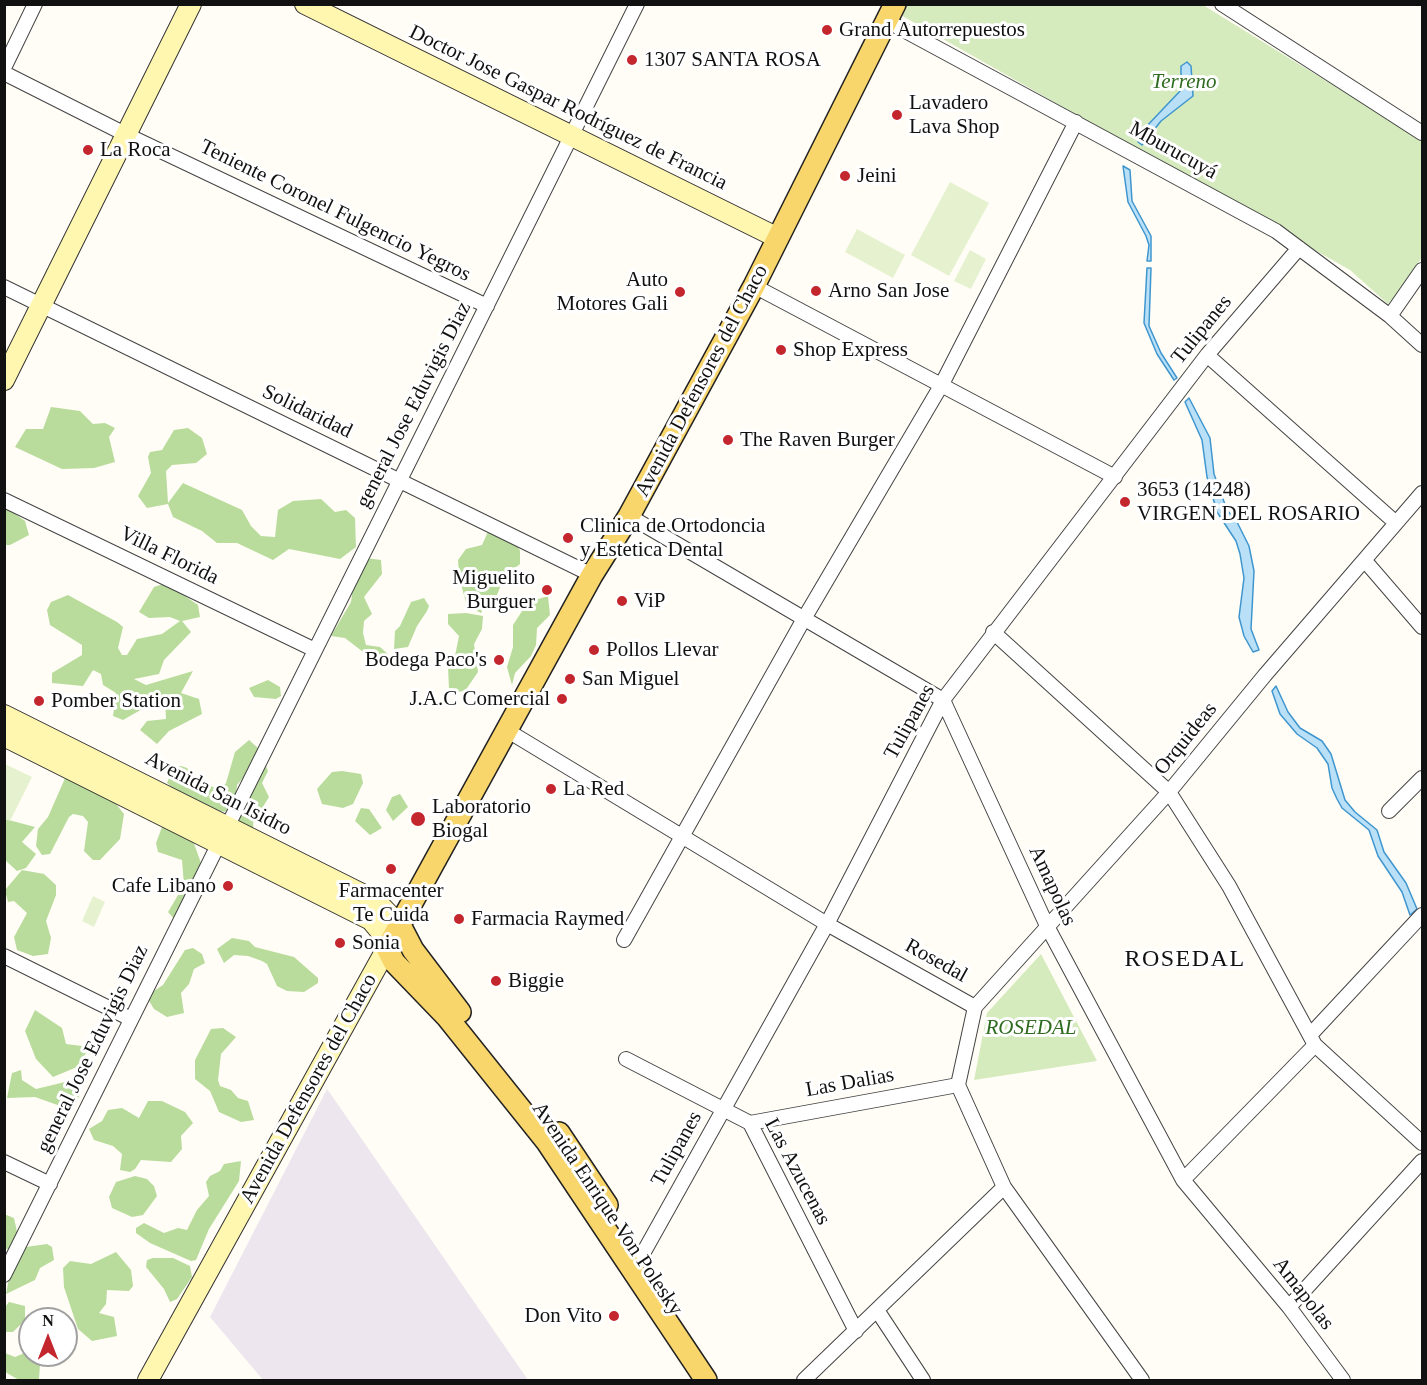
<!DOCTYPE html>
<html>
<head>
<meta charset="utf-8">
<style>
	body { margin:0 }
	#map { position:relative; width:1427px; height:1385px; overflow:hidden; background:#fffdf5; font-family:Georgia,serif }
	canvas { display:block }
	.frame { position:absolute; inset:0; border:6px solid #111; pointer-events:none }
	.north { position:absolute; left:18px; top:1307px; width:60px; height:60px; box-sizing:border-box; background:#fff; border:2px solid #a0a0a0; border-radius:50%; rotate:0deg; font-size:16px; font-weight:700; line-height:24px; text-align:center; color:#111 }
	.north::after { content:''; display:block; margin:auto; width:21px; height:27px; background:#c4262e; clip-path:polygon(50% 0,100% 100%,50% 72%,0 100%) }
</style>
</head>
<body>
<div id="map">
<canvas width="1427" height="1385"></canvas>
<div class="frame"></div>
<div class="north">N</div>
</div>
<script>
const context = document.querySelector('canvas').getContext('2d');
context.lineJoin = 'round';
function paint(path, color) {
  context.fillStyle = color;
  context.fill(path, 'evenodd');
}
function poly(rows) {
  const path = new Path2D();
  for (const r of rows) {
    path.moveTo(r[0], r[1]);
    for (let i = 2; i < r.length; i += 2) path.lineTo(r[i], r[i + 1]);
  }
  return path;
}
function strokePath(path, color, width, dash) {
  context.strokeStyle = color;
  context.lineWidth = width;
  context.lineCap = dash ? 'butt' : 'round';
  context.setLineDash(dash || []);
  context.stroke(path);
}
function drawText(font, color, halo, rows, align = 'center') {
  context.font = font + ' Georgia,serif';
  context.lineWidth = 6;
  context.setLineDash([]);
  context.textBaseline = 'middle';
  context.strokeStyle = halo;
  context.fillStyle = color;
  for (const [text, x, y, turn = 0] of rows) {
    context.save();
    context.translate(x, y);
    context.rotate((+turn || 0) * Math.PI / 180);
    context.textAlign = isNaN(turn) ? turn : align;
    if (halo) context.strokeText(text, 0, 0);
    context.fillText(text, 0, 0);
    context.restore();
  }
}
paint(poly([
	[327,1089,330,1093,528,1380,263,1380,210,1317]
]), '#eee6ef');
paint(poly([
	[904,4,1203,5,1422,140,1422,257,1394,302,1391,300,1388,304,1350,270,899,14],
	[1041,954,1097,1061,974,1080,987,1013]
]), '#d5ebbd');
paint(poly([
	[51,407,80,411,93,424,105,423,115,428,109,437,115,462,94,468,62,469,15,447,26,429,43,429],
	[188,428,202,438,207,454,196,463,172,465,166,471,168,503,183,483,242,510,251,526,261,536,275,537,278,510,293,501,321,499,335,512,346,510,355,518,356,547,340,559,289,549,273,560,237,543,217,543,202,531,173,517,168,504,147,508,138,496,151,473,148,457,150,452,162,450,174,430],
	[4,506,25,521,29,535,10,545,5,545],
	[490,527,513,535,520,551,520,564,504,577,497,595,487,601,481,613,467,606,459,577,458,560,466,549,482,545],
	[366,558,381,560,382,574,364,597,372,614,364,621,363,633,366,645,380,647,389,655,386,660,367,655,345,638,331,636,351,602,354,580],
	[166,583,198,605,200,617,182,621,191,632,164,660,159,674,134,679,146,685,193,671,181,693,199,699,202,714,169,731,157,744,140,730,147,721,166,719,165,696,123,720,113,716,116,693,103,685,101,674,93,670,83,686,52,683,52,673,82,655,82,645,50,625,47,610,51,602,68,595,117,622,123,627,118,648,122,655,127,655,137,639,162,634,180,621,170,617,149,618,139,612,154,587],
	[548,596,550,615,537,628,536,645,531,656,515,673,512,685,507,667,513,647,513,625,524,608,535,600],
	[424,598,429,606,427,611,417,626,408,647,394,649,395,631,400,626,411,602],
	[466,613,483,616,482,629,474,644,478,672,465,691,455,692,449,689,448,666,444,656,455,656,459,636,448,624,448,614],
	[268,680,280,687,281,696,276,699,254,697,249,688],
	[249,740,259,749,253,766,237,785,236,799,225,812,194,806,167,783,173,767,181,766,187,768,193,778,220,790,226,783,235,752],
	[266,766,268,771,262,783,269,797,253,823,254,836,240,830,235,816],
	[342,771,361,774,363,783,353,804,343,808,322,804,317,789,332,772],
	[66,776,113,800,124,814,120,839,100,860,93,860,84,851,88,822,83,816,73,814,69,817,50,854,42,855,36,846,38,829,48,817],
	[400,794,408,807,393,821,386,810,392,797],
	[361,808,369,809,382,828,370,835,355,821],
	[5,819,35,827,22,842,36,854,26,868,17,871,5,860],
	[173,823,191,835,202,866,174,919,168,912,184,885,182,860,158,852,156,843,162,827],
	[22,870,44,874,56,885,56,895,46,921,51,938,48,954,33,956,17,950,14,937,27,913,14,901,8,902,5,890],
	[232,938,249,941,255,947,294,957,318,978,318,983,304,992,287,991,277,986,267,964,262,961,248,956,234,955,224,963,217,949],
	[193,948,202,954,205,963,194,969,189,984,181,993,184,1013,167,1017,154,1009,146,996,163,985,185,950],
	[35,1010,62,1028,66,1044,90,1047,77,1067,53,1077,36,1059,25,1031],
	[223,1028,236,1037,221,1054,218,1080,220,1086,231,1090,238,1098,248,1101,254,1120,241,1122,219,1112,210,1091,195,1079,195,1060,211,1029],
	[21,1070,22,1080,36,1089,69,1081,80,1094,76,1103,63,1107,35,1097,7,1098,12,1073],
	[148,1101,162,1101,185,1112,193,1123,181,1136,182,1149,171,1162,141,1160,135,1169,130,1172,120,1170,122,1154,113,1146,94,1140,89,1129,102,1121,108,1110,122,1108,139,1118],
	[241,1161,239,1181,209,1229,196,1260,191,1261,150,1243,136,1233,136,1228,144,1223,164,1233,178,1228,187,1230,197,1210,209,1196,206,1182,210,1176,220,1171,224,1164],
	[135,1176,147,1179,154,1186,157,1196,143,1215,132,1217,112,1208,109,1197,116,1182],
	[4,1214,14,1218,19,1241,9,1250,5,1248],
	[47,1244,52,1247,54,1260,40,1268,35,1280,6,1294,11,1268,26,1247],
	[116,1252,131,1270,133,1286,129,1291,107,1290,106,1304,99,1313,114,1317,117,1336,92,1341,78,1329,64,1287,63,1268,70,1261,91,1264],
	[153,1258,173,1258,190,1266,192,1277,177,1299,170,1302,164,1289,146,1267,147,1260],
	[9,1302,25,1306,25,1320,13,1332,5,1332,5,1307],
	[29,1351,40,1365,39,1379,19,1380,5,1372,5,1353,15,1357]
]), '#b9dc9c');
paint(poly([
	[950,182,989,203,949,276,911,255],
	[857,229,905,255,893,278,845,252],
	[970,250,986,259,971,289,954,281],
	[5,764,32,777,10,821,5,818],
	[93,896,105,902,94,927,82,921]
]), '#e6f2cf');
const water = poly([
	[1187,62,1191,66,1193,96,1161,121,1142,145,1138,142,1144,129,1181,90,1181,66,1187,62],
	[1123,166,1130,170,1132,201,1151,236,1151,261,1147,261,1149,245,1146,236,1128,202,1123,166],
	[1147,268,1151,268,1149,326,1161,353,1177,378,1174,380,1157,354,1144,323,1147,268],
	[1189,398,1210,438,1214,474,1227,510,1237,522,1249,546,1254,571,1251,629,1259,650,1253,652,1244,636,1239,617,1244,578,1240,554,1236,541,1217,512,1207,477,1202,440,1185,402,1189,398],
	[1276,686,1288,712,1300,728,1322,741,1331,754,1345,800,1355,812,1377,830,1384,852,1406,883,1417,909,1410,915,1402,892,1378,856,1369,830,1342,808,1337,799,1332,788,1328,764,1317,748,1297,734,1280,714,1272,691,1276,686]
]);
paint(water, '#b9e0f7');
strokePath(water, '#3f96cf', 1.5);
const street = poly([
	[1222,4,1422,133],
	[887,21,1276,231,1390,316,1422,345],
	[4,68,35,4],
	[4,73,127,135,487,306],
	[754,286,1115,477],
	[4,287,592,575],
	[1390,316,1422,270],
	[1207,355,1396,523],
	[4,500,315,650],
	[629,516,943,700,1048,928,1183,1180,1289,1307,1343,1380],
	[1366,562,1422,627],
	[993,632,1169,792,1229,886,1315,1045,1422,1143],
	[508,731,827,924,975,1007],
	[1389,811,1422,778],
	[624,940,805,617,942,384,1076,122],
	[4,956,131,1019],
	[975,1007,1169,792,1265,675,1422,493],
	[975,1007,958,1085,1004,1187,1142,1380],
	[1311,1034,1422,915],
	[626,1059,750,1123,856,1331],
	[750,1123,958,1085],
	[4,1162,50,1184],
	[1183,1180,1315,1045],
	[630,1266,641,1257,827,924,943,700,1207,355,1299,248],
	[4,1275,637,4],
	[1289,1307,1422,1161],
	[877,1310,923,1380],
	[804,1380,1004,1187]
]);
const secondary = poly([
	[305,4,778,238],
	[4,380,191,4],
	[4,715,376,901,401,927],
	[4,736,371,920,381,932,387,948,148,1380]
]);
const primary = poly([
	[401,927,413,950,460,1012],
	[559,1133,607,1205],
	[706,1380,547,1142,447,1017,394,962,387,948,592,575,629,516,754,286,895,4]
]);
strokePath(street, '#444', 16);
strokePath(secondary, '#333', 22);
strokePath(primary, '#222', 24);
strokePath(street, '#fff', 14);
strokePath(secondary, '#fff6b0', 20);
strokePath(primary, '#f9d66b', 21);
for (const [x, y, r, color] of [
	[827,30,6,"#c4262e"],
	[632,60,6,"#c4262e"],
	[897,115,6,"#c4262e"],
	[88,150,6,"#c4262e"],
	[845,176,6,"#c4262e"],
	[816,291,6,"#c4262e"],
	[680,292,6,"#c4262e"],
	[781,350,6,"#c4262e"],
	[728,440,6,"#c4262e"],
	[1125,502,6,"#c4262e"],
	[568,538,6,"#c4262e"],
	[547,590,6,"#c4262e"],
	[622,601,6,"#c4262e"],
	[594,650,6,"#c4262e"],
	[499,660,6,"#c4262e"],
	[570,679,6,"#c4262e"],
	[562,699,6,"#c4262e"],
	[39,701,6,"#c4262e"],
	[551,789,6,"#c4262e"],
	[418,819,8,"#c4262e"],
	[391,869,6,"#c4262e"],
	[228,886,6,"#c4262e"],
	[459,919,6,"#c4262e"],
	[340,943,6,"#c4262e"],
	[496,981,6,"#c4262e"],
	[614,1316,6,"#c4262e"]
]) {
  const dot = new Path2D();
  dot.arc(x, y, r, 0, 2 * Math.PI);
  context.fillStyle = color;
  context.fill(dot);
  strokePath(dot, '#fff', 2);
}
drawText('21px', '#111', '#fff', [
	["Grand Autorrepuestos",839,30],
	["1307 SANTA ROSA",644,60],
	["Lavadero",909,103],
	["Lava Shop",909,127],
	["La Roca",100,150],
	["Jeini",857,176],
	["Auto",668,280,"right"],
	["Motores Gali",668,304,"right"],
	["Arno San Jose",828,291],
	["Shop Express",793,350],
	["The Raven Burger",740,440],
	["3653 (14248)",1137,490],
	["VIRGEN DEL ROSARIO",1137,514],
	["Clinica de Ortodoncia",580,526],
	["y Estetica Dental",580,550],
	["Miguelito",535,578,"right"],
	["Burguer",535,602,"right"],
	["ViP",634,601],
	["Pollos Llevar",606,650],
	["Bodega Paco's",487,660,"right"],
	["San Miguel",582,679],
	["J.A.C Comercial",550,699,"right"],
	["Pomber Station",51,701],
	["La Red",563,789],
	["Laboratorio",432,807],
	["Biogal",432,831],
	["Cafe Libano",216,886,"right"],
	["Farmacenter",391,891,"center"],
	["Te Cuida",391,915,"center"],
	["Farmacia Raymed",471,919],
	["Sonia",352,943],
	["Biggie",508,981],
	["Don Vito",602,1316,"right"]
], 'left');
drawText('italic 21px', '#2f6b1f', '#fff', [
	["Terreno",1184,82],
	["ROSEDAL",1031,1028]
]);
drawText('21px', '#111', '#fff', [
	["Doctor Jose Gaspar Rodríguez de Francia",568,108,26],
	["Mburucuyá",1173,151,29],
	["Teniente Coronel Fulgencio Yegros",335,211,26],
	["Tulipanes",1202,330,-51],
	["Avenida Defensores del Chaco",702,381,-62],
	["general Jose Eduvigis Diaz",414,405,-63],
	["Solidaridad",307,412,26],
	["Villa Florida",169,556,26],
	["Tulipanes",910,722,-61],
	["Orquideas",1186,739,-51],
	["Avenida San Isidro",218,794,27],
	["Amapolas",1052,886,65],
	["Rosedal",936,961,29],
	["general Jose Eduvigis Diaz",93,1049,-64],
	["Las Dalias",850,1083,-10],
	["Avenida Defensores del Chaco",309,1089,-61],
	["Tulipanes",677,1149,-61],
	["Las Azucenas",797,1172,62],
	["Avenida Enrique Von Polesky",607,1209,56],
	["Amapolas",1303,1294,52]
]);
context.letterSpacing = '1.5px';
drawText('24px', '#111', '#fff', [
	["ROSEDAL",1185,960]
]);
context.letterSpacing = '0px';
</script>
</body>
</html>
